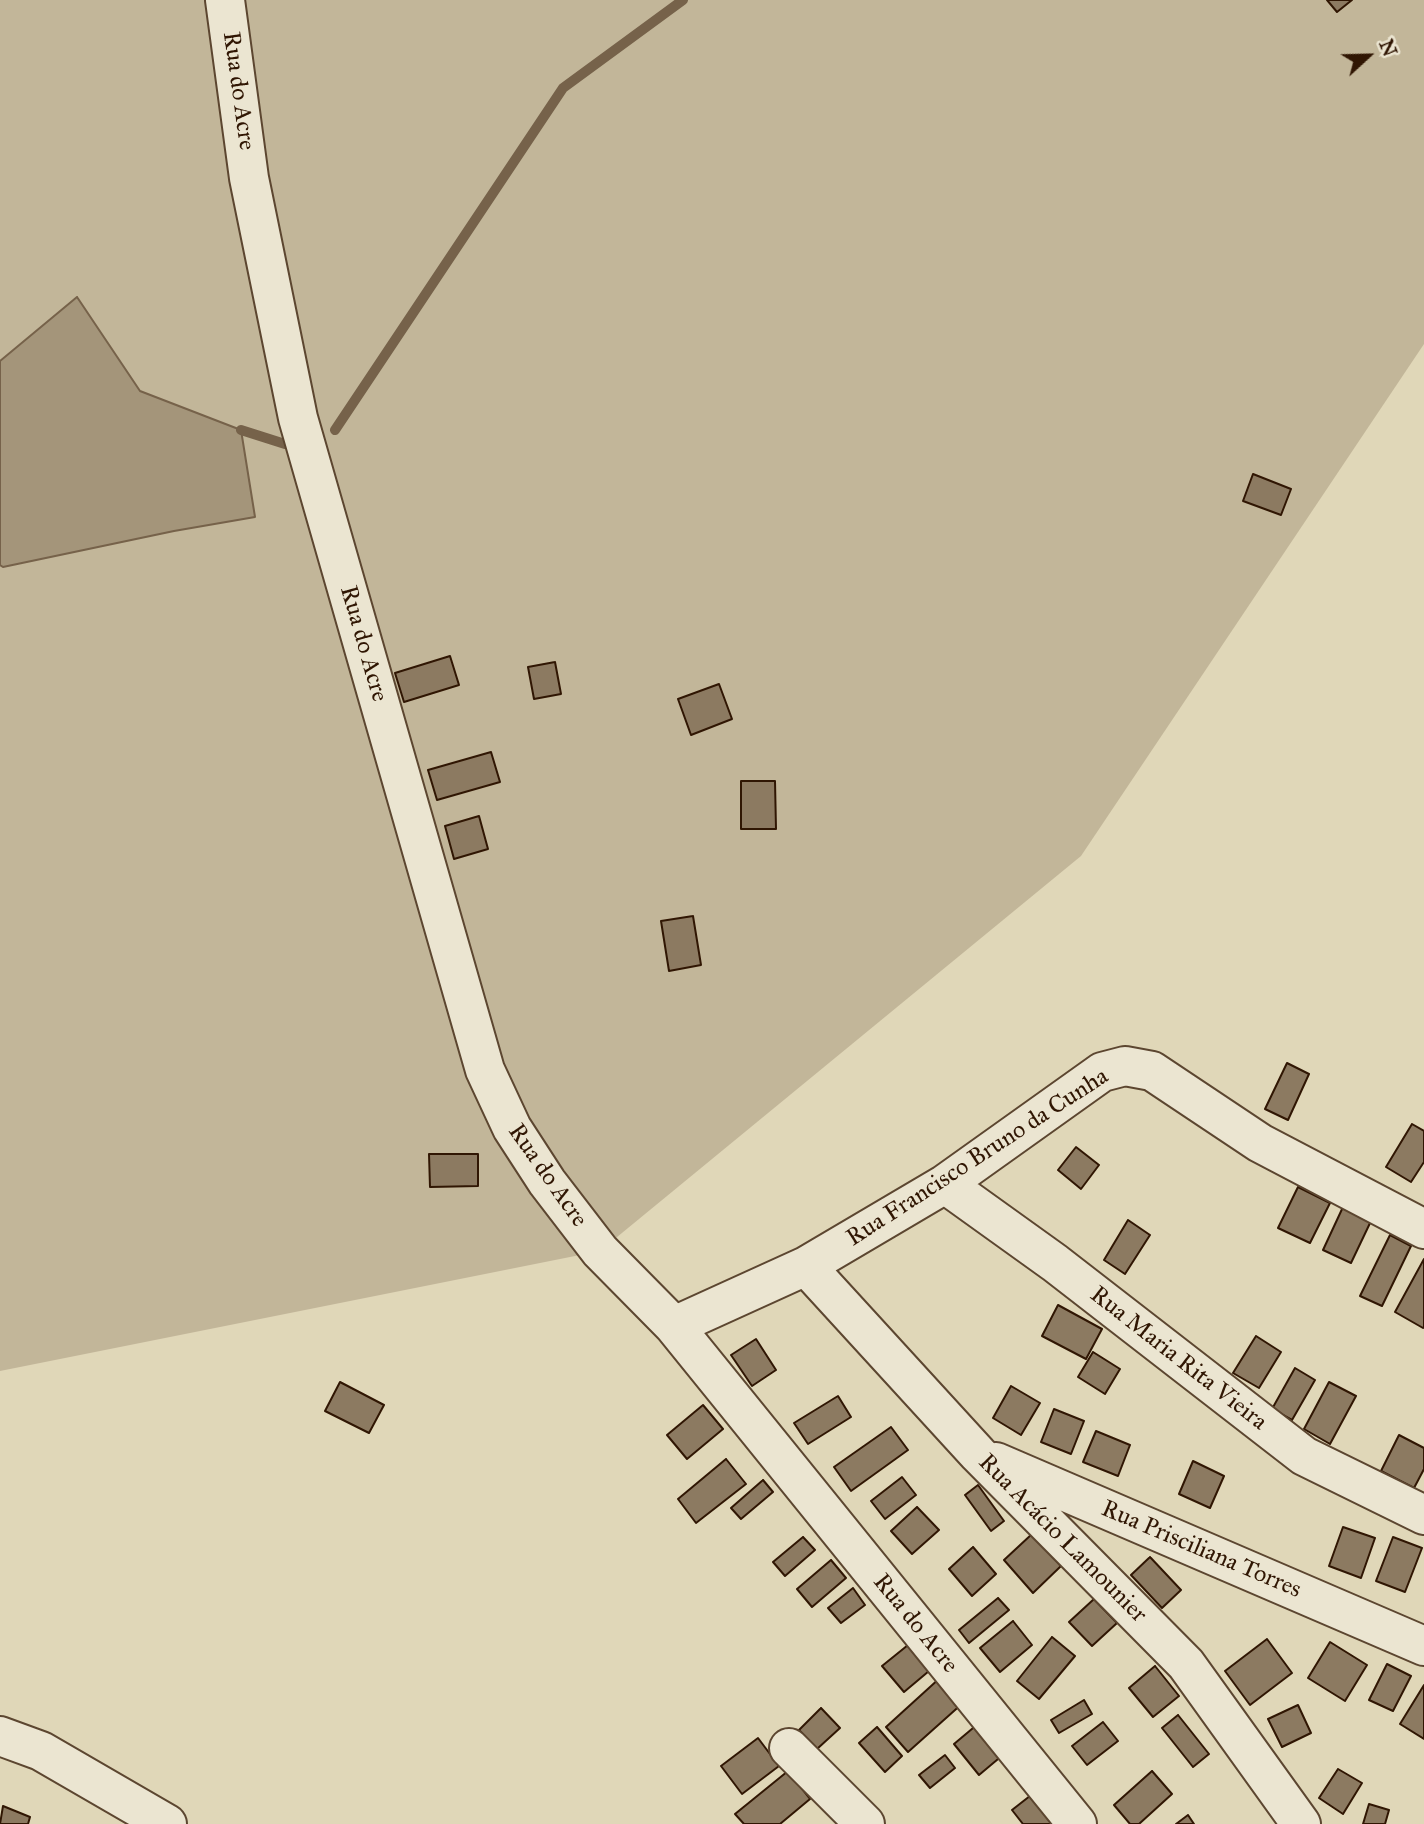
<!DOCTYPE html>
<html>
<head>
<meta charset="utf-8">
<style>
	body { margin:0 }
	#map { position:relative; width:1424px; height:1824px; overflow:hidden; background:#e0d7b8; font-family:"IM FELL Great Primer",serif }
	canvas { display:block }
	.north { position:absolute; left:1333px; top:21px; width:70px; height:70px; -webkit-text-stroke:5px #ebe5d1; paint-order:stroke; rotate:68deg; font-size:19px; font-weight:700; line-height:28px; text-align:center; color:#301603 }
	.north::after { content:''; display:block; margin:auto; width:24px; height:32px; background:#301603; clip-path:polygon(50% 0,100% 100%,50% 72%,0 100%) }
</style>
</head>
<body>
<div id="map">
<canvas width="1424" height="1824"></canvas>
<div class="north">N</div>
</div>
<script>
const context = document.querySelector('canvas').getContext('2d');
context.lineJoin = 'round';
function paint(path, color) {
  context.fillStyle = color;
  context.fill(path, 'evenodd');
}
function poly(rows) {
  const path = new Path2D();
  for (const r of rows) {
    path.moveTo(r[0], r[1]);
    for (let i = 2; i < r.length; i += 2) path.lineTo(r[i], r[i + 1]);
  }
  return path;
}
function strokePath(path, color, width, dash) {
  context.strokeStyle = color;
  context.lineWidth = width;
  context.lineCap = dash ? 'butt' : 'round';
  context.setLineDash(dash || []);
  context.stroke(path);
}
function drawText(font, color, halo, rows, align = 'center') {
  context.font = font + ' "IM FELL Great Primer",serif';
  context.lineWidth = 5;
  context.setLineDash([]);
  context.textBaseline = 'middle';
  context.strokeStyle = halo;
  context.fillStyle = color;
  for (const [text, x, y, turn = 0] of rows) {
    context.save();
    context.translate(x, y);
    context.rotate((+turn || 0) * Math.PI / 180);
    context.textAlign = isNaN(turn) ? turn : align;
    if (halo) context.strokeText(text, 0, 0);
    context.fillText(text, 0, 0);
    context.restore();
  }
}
paint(poly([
	[0,0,1424,0,1424,344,1081,856,600,1251,0,1371]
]), '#c2b699');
const water = poly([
	[77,297,140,391,241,430,255,517,174,531,3,567,0,565,0,361,77,297]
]);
paint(water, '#a4957a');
strokePath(water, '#76624a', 2);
strokePath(poly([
	[241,430,285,444],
	[335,430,563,88,683,0]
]), '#76624a', 10);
const building = poly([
	[1327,0,1352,0,1337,12,1327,0],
	[1253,474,1291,489,1281,515,1243,501,1253,474],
	[450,656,459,685,404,702,395,673,450,656],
	[555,662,561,694,534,699,528,667,555,662],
	[719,684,732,719,691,735,678,699,719,684],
	[491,752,500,782,437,800,428,770,491,752],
	[741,781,775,781,776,829,741,829,741,781],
	[479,816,488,849,454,859,445,826,479,816],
	[693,916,701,965,669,971,661,921,693,916],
	[1287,1063,1309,1074,1288,1120,1265,1109,1287,1063],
	[1412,1124,1424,1131,1424,1162,1411,1182,1386,1167,1412,1124],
	[1076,1147,1099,1165,1081,1189,1058,1170,1076,1147],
	[429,1154,478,1154,478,1186,430,1187,429,1154],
	[1298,1187,1330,1203,1310,1243,1278,1228,1298,1187],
	[1343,1207,1371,1221,1351,1263,1323,1250,1343,1207],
	[1128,1220,1150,1235,1125,1274,1104,1260,1128,1220],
	[1390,1235,1411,1246,1382,1306,1360,1296,1390,1235],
	[1424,1259,1424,1327,1423,1328,1395,1312,1424,1259],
	[1058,1305,1102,1329,1086,1359,1042,1336,1058,1305],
	[1256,1336,1281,1352,1259,1388,1233,1373,1256,1336],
	[756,1339,776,1370,752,1386,731,1355,756,1339],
	[1093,1352,1120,1369,1105,1394,1078,1377,1093,1352],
	[1295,1368,1315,1380,1292,1420,1272,1409,1295,1368],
	[340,1382,384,1405,369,1433,325,1411,340,1382],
	[1329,1382,1356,1396,1330,1444,1304,1429,1329,1382],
	[1011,1386,1040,1403,1021,1435,993,1418,1011,1386],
	[838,1396,851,1417,808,1444,794,1423,838,1396],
	[703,1405,723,1429,687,1459,667,1435,703,1405],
	[1054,1409,1084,1421,1071,1454,1041,1442,1054,1409],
	[891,1427,908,1450,851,1491,834,1467,891,1427],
	[1096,1431,1130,1445,1118,1476,1083,1462,1096,1431],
	[1399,1435,1424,1448,1424,1469,1414,1488,1381,1471,1399,1435],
	[726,1459,746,1484,696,1523,678,1499,726,1459],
	[1193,1461,1224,1476,1210,1508,1179,1494,1193,1461],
	[902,1477,916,1495,885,1519,871,1501,902,1477],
	[763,1480,773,1492,741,1519,731,1508,763,1480],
	[978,1485,1004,1521,991,1531,965,1495,978,1485],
	[917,1507,939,1530,912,1554,891,1531,917,1507],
	[1343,1527,1375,1538,1361,1578,1329,1566,1343,1527],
	[1032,1534,1061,1566,1033,1593,1004,1560,1032,1534],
	[803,1537,815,1550,785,1576,773,1562,803,1537],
	[1393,1537,1422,1548,1405,1592,1376,1581,1393,1537],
	[973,1547,996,1574,972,1596,949,1569,973,1547],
	[1150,1557,1181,1590,1162,1608,1131,1575,1150,1557],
	[831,1560,846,1578,812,1607,797,1589,831,1560],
	[853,1588,865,1605,841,1623,828,1608,853,1588],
	[998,1598,1009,1610,969,1643,959,1630,998,1598],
	[1094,1599,1117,1623,1092,1646,1069,1622,1094,1599],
	[1013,1621,1032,1645,1000,1672,980,1648,1013,1621],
	[1052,1637,1075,1656,1039,1699,1017,1681,1052,1637],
	[1267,1639,1292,1673,1250,1705,1225,1671,1267,1639],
	[1330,1642,1367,1665,1345,1701,1308,1678,1330,1642],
	[908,1645,929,1671,904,1692,882,1666,908,1645],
	[1387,1664,1411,1676,1393,1711,1369,1700,1387,1664],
	[1155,1666,1179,1696,1153,1717,1129,1688,1155,1666],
	[941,1677,964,1702,908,1752,886,1727,941,1677],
	[1424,1685,1424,1739,1400,1724,1424,1685],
	[1084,1700,1092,1714,1059,1733,1051,1720,1084,1700],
	[1298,1705,1311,1733,1282,1747,1268,1719,1298,1705],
	[821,1708,840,1728,817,1749,799,1730,821,1708],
	[1178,1715,1209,1754,1193,1767,1162,1728,1178,1715],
	[1103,1722,1118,1741,1087,1765,1072,1746,1103,1722],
	[979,1723,1004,1754,979,1775,954,1744,979,1723],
	[877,1727,902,1756,885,1772,859,1743,877,1727],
	[758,1738,779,1766,742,1794,721,1766,758,1738],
	[945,1755,955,1768,930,1788,919,1775,945,1755],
	[1338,1769,1362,1783,1343,1814,1319,1798,1338,1769],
	[788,1771,810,1799,780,1824,744,1824,735,1814,788,1771],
	[1152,1771,1172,1794,1139,1824,1130,1824,1114,1805,1152,1771],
	[1035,1792,1057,1824,1023,1824,1012,1810,1035,1792],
	[1369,1804,1389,1810,1385,1824,1363,1824,1369,1804],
	[3,1806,30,1817,28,1824,0,1824,3,1806],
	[1188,1815,1194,1824,1176,1824,1188,1815]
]);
paint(building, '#8c7a61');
strokePath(building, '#301603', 2);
const minor = poly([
	[225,0,249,178,298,418,485,1070,512,1128,547,1182,600,1251,674,1326,1077,1824],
	[945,1184,1055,1263,1304,1456,1424,1515],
	[806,1266,978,1454,1186,1664,1301,1824],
	[674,1326,806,1266,945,1184,1102,1072,1125,1066,1152,1071,1260,1143,1424,1229],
	[996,1462,1424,1646],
	[0,1736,41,1751,167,1824],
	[789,1748,865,1824]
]);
strokePath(minor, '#5c4630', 42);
strokePath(minor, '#ebe5d1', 38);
drawText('24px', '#301603', '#ebe5d1', [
	["Rua do Acre",238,91,82],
	["Rua do Acre",363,644,74],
	["Rua Francisco Bruno da Cunha",978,1158,-33],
	["Rua do Acre",547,1176,55],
	["Rua Maria Rita Vieira",1178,1359,38],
	["Rua Acácio Lamounier",1062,1539,45],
	["Rua Prisciliana Torres",1201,1550,23],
	["Rua do Acre",915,1624,51]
]);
</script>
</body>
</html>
